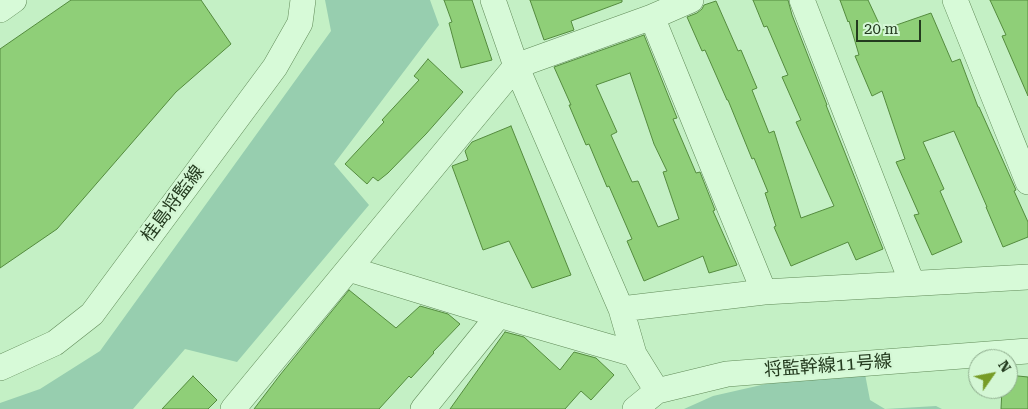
<!DOCTYPE html>
<html>
<head>
<meta charset="utf-8">
<style>
	body { margin:0 }
	#map { position:relative; width:1028px; height:409px; overflow:hidden; background:#c4f0c5; font-family:"Roboto Serif",serif }
	canvas { display:block }
	.north { position:absolute; left:968px; top:349px; width:50px; height:50px; box-sizing:border-box; background:#d4f7d5; border:1px solid #8dab8c; border-radius:50%; rotate:57deg; font-size:14px; font-weight:700; line-height:20px; text-align:center; color:#233a1e }
	.north::after { content:''; display:block; margin:auto; width:18px; height:22px; background:#779c27; clip-path:polygon(50% 0,100% 100%,50% 72%,0 100%) }
	.scale { position:absolute; left:856px; top:20px; width:65px; height:22px; box-sizing:border-box; border:2px solid #233a1e; border-top:0; padding-left:6px; font-size:15px; line-height:18px; white-space:nowrap; color:#233a1e; -webkit-text-stroke:4px #d4f7d5; paint-order:stroke }
</style>
</head>
<body>
<div id="map">
<canvas width="1028" height="409"></canvas>
<div class="north">N</div>
<div class="scale">20 m</div>
</div>
<script>
const context = document.querySelector('canvas').getContext('2d');
context.lineJoin = 'round';
function paint(path, color) {
  context.fillStyle = color;
  context.fill(path, 'evenodd');
}
function poly(rows) {
  const path = new Path2D();
  for (const r of rows) {
    path.moveTo(r[0], r[1]);
    for (let i = 2; i < r.length; i += 2) path.lineTo(r[i], r[i + 1]);
  }
  return path;
}
function strokePath(path, color, width, dash) {
  context.strokeStyle = color;
  context.lineWidth = width;
  context.lineCap = dash ? 'butt' : 'round';
  context.setLineDash(dash || []);
  context.stroke(path);
}
function drawText(font, color, halo, rows, align = 'center') {
  context.font = font + ' "Roboto Serif","Noto Sans JP",serif';
  context.lineWidth = 4.5;
  context.setLineDash([]);
  context.textBaseline = 'middle';
  context.strokeStyle = halo;
  context.fillStyle = color;
  for (const [text, x, y, turn = 0] of rows) {
    context.save();
    context.translate(x, y);
    context.rotate((+turn || 0) * Math.PI / 180);
    context.textAlign = isNaN(turn) ? turn : align;
    if (halo) context.strokeText(text, 0, 0);
    context.fillText(text, 0, 0);
    context.restore();
  }
}
paint(poly([
	[325,0,430,0,439,25,334,164,369,205,237,362,185,349,133,409,0,409,0,403,40,389,100,351,331,31],
	[865,374,870,400,885,409,936,406,942,409,684,409,713,396,792,378]
]), '#97ceaf');
const building = poly([
	[71,0,201,0,231,44,176,92,57,229,0,268,0,49,71,0],
	[444,0,472,0,492,60,461,68,449,23,452,22,444,0],
	[530,0,622,0,622,2,571,21,574,30,544,40,530,0],
	[753,0,788,0,792,15,827,105,826,105,883,249,856,260,848,242,791,266,774,227,776,226,765,193,768,192,754,158,752,159,728,100,727,100,705,50,702,51,687,17,697,13,702,9,704,5,716,1,738,51,741,50,757,88,752,90,769,133,774,131,801,218,834,206,796,122,801,120,782,77,788,75,767,26,764,27,753,0],
	[840,0,868,0,882,30,931,13,952,62,960,59,978,107,979,107,1016,190,1014,191,1028,222,1028,237,1003,247,986,207,987,207,954,131,923,142,944,189,940,191,962,242,932,255,914,215,919,214,896,162,905,159,882,91,872,96,855,56,859,55,849,21,848,22,840,0],
	[990,0,1028,0,1028,96,1002,36,1006,35,990,0],
	[644,35,677,118,673,119,696,173,700,172,715,210,713,211,737,265,709,273,703,256,644,281,627,241,632,239,609,186,607,187,589,144,586,145,569,105,571,105,554,67,644,35],
	[630,73,654,144,667,171,663,172,679,219,658,227,638,181,632,182,611,135,617,132,596,85,630,73],
	[428,59,463,92,426,134,388,173,378,181,373,177,367,184,345,164,384,122,382,120,419,80,414,76,428,59],
	[511,126,571,275,532,288,509,241,483,250,452,166,468,160,465,151,472,142,511,126],
	[349,290,396,328,420,306,448,314,460,324,433,352,434,353,411,378,409,376,379,409,254,409,280,375,349,290],
	[505,332,524,337,560,370,574,352,596,358,614,375,591,400,581,391,565,409,450,409,505,332],
	[1008,375,1028,377,1028,409,1001,409,1002,389,1008,389,1008,375],
	[193,376,217,400,208,409,162,409,193,376]
]);
paint(building, '#8fcf78');
strokePath(building, '#548b3e', 1);
const minor = poly([
	[493,0,516,66,621,309,634,354,657,391],
	[802,0,912,283],
	[955,0,1028,182],
	[0,10,14,0],
	[652,17,764,292],
	[349,269,499,315,634,354],
	[621,309,764,292,1028,277],
	[0,368,55,343,92,314,275,67,300,23,303,0],
	[233,409,516,66,652,17,691,0],
	[423,409,499,315],
	[635,409,657,391,727,374,1028,351]
]);
strokePath(minor, '#618b59', 26);
strokePath(minor, '#d7fad8', 25);
drawText('18px', '#233a1e', '#d4f7d5', [
	["桂島将監線",173,204,-53],
	["将監幹線11号線",828,366,-4]
]);
</script>
</body>
</html>
